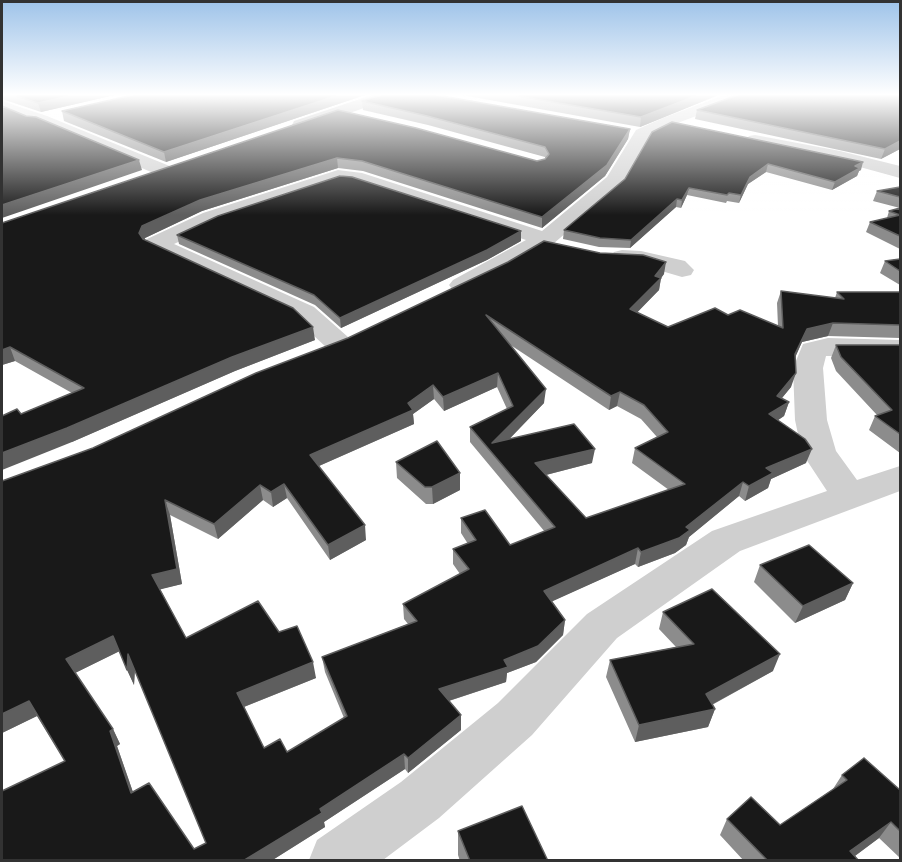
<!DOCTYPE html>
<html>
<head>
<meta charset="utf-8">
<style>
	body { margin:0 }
	#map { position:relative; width:902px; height:862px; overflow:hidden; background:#fff; font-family:"Varela Round",sans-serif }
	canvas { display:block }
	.frame { position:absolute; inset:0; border:3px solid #323232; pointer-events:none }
</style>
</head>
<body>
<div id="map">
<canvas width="902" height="862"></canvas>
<div class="frame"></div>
</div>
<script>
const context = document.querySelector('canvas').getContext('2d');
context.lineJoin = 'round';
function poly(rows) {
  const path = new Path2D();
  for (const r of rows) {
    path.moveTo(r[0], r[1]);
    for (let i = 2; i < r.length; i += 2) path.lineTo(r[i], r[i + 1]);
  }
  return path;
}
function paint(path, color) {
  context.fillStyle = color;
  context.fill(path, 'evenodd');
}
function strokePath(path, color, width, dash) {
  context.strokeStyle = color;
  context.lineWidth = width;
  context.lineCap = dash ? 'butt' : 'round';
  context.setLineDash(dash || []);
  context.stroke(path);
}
paint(poly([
	[727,94,748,94,746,97,675,124,649,137,622,185,553,244,471,290,462,293,453,290,449,285,453,280,526,240,353,183,340,182,219,223,174,244,314,307,348,337,352,343,348,349,338,351,328,349,296,319,147,249,144,244,147,239,203,213,338,170,362,173,542,231,607,177,636,130,663,118,727,94],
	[2,101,47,116,172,167,174,171,172,175,165,177,158,175,35,122,2,111,2,101],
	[755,135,840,151,900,166,900,178,838,161,749,144,746,140,749,136,755,135],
	[622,250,641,251,685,261,694,270,691,275,682,277,641,265,614,262,610,257,614,252,622,250],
	[828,338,900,340,900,356,826,356,823,368,827,420,836,451,857,480,900,466,900,491,740,551,617,638,532,735,439,818,383,860,309,860,317,840,401,782,498,703,587,614,712,531,827,491,802,453,795,420,793,368,803,344,828,338]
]), '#cfcfcf');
paint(poly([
	[375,94,396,94,394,97,306,129,300,130,292,125,294,121,375,94]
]), '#aaa');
paint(poly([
	[2,94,119,94,41,112,2,99],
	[137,94,368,94,166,162,64,121,62,111],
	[456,94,721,94,640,127],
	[362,101,630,129,628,139,605,176,542,228,363,171,338,168,202,211,145,238,144,240,315,340,235,371,72,442,21,414,72,393,15,361,2,365,2,223,338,110,537,161,546,159,545,157,428,125,363,110],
	[697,110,900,149,881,159,695,119],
	[652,132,861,170,859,171,857,176,832,190,766,172,748,184,739,203,727,201,726,203,687,195,681,208,676,207,630,248,599,247,563,239,564,230,625,179],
	[900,187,900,249,866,232,870,222,887,218,889,211,900,208,873,201,877,191],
	[521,231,521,241,487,260,341,328,315,305,179,244,177,235],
	[900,259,900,285,880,273,885,261],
	[664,274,661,278,659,290,637,312,668,327,728,315,778,326,777,303,781,291,835,298,837,292,900,292,900,338,828,336,802,342,795,357,791,387,782,398,789,402,784,416,778,420,806,463,771,479,768,488,745,501,739,496,689,537,686,545,675,553,638,567,635,564,552,601,565,620,563,635,536,662,507,673,506,682,449,701,461,715,461,730,408,773,405,769,324,822,325,827,271,861,2,861,65,761,37,716,2,733,2,481,93,448,348,338],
	[509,344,609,410,617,406,641,419,657,437,635,448,632,463,669,490,586,518,546,475,592,463,509,439,544,403],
	[497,387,507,409,470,427,470,442,545,532,510,545,461,518,461,533,468,544,453,549,453,564,460,574,403,604,404,619,408,624,322,657,325,672,344,718,287,752,264,748,244,707,316,678,279,632,186,638,160,589,182,584,170,515,218,539,263,500,273,507,287,498,330,560,366,540,319,466,414,424,413,414,434,399,444,411],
	[119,651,134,685,135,669,206,843,194,849,133,792,117,746,120,744,113,729,75,673],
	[836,345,900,345,900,453,869,430,875,416,877,415,836,371,831,358],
	[396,462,460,490,433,504,426,504,397,478],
	[760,565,853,583,845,600,795,623,754,582],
	[663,612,773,671,712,705,715,709,708,727,635,742,606,677,610,660,676,647,659,629],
	[842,775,900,790,900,858,879,838,855,856,859,861,744,861,720,835,727,819,780,825,833,789],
	[458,831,548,861,460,861,458,855]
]), '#8c8c8c');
paint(poly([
	[78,94,119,94,41,112,38,103],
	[342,94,368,94,166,162,164,152],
	[701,94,721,94,640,127,641,117],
	[630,129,628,139,605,176,542,228,542,217],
	[900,141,900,149,881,159,885,149],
	[337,158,338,168,202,211,145,238,142,245,139,233,142,226,200,200],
	[139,160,142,170,2,218,2,205],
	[863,162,861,170,859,171,857,176,832,190,835,182,855,166],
	[768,164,766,172,748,184,739,203,741,195,750,177],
	[689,188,687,195,681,208,682,200],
	[677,199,676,207,630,248,631,240],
	[521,231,521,241,487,260,341,328,340,318],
	[666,262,664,274,661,278,659,290,628,322,630,309],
	[833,323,828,336,802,342,791,367,795,354,807,329],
	[313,327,315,340,235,371,72,442,2,470,2,453,232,357],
	[10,347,15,361,2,365,2,350],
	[498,373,497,387,444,411,443,397],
	[796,373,791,387,772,410,777,396],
	[433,385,434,399,413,414,414,424,312,469,310,455,408,403],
	[546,389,544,403,494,455,492,443],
	[620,392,617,406,609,410,611,396],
	[789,402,784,416,765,429,769,414],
	[595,449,592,463,534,478,535,463],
	[812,449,806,463,771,479,768,488,745,501,749,486,766,468],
	[460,473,460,490,433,504,432,487],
	[743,482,739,496,689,537,686,545,675,553,638,567,641,552,686,527],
	[284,484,287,498,273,507,271,492],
	[260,485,263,500,218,539,214,524],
	[165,500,170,515,182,584,158,590,152,575],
	[365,525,366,540,330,560,328,545],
	[638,548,635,564,542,606,544,591],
	[853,583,845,600,795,623,803,606],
	[565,620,563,635,536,662,507,673,506,682,439,704,439,689,504,660],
	[113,636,120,651,73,674,66,659],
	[128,654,135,669,134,685,127,670],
	[780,654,773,671,700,711,706,694],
	[313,662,316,678,241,708,237,693],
	[29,701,37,716,2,733,2,714],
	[715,709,708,727,635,742,639,725],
	[461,715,461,730,408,773,408,758],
	[113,729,120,744,117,746,138,807,131,793,110,731],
	[404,754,405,769,324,822,325,827,271,861,243,861,320,809],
	[891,822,879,838,848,861,850,851]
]), '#5e5e5e');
const building = poly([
	[9,94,78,94,38,103,9,94],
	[137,94,342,94,164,152,62,111,137,94],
	[384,94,431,94,630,129,607,165,542,217,362,161,337,158,200,200,142,226,139,233,143,239,293,308,313,327,232,357,67,428,2,453,2,416,17,409,21,414,84,388,10,347,2,350,2,223,338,110,416,128,537,161,545,159,549,154,545,147,427,116,362,101,384,94],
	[505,94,701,94,641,117,505,94],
	[740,94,900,94,900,141,885,149,697,110,740,94],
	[2,106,26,116,36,117,139,160,2,205,2,106],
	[672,122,863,162,855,166,860,168,835,182,768,164,750,177,741,195,729,193,727,195,689,188,682,200,677,199,631,240,600,238,564,230,625,179,652,132,672,122],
	[340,176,352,177,521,231,487,250,340,318,314,295,177,235,218,216,340,176],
	[900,187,900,197,877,191,900,187],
	[900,208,900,236,870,222,900,215,889,211,900,208],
	[544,241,600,253,643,255,666,262,655,276,661,278,630,309,668,327,715,308,728,315,740,310,783,328,781,291,844,299,837,292,900,292,900,325,833,323,807,329,795,354,796,373,777,396,789,402,769,414,805,439,812,449,766,468,773,473,749,486,743,482,686,527,690,530,679,538,641,552,638,548,544,591,565,620,538,646,504,660,508,667,439,689,461,715,408,758,404,754,320,809,322,813,243,861,2,861,2,791,65,761,29,701,2,714,2,481,93,448,256,373,348,338,508,262,544,241],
	[486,315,611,396,620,392,644,405,668,432,635,448,685,484,586,518,535,463,595,449,574,424,492,443,546,389,486,315],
	[498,373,513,406,470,427,555,527,510,545,485,510,461,518,476,540,453,549,469,569,403,604,417,621,322,657,347,716,287,752,280,739,264,748,237,693,313,662,297,626,279,632,258,601,186,638,152,575,177,569,165,500,214,524,260,485,271,492,284,484,328,545,365,525,310,455,413,410,408,403,433,385,443,397,498,373],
	[113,636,127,670,128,654,206,843,194,849,149,783,131,793,110,731,113,729,66,659,113,636],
	[900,259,900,271,885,261,900,259],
	[836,345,900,345,900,434,875,416,892,410,841,357,836,345],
	[437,441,460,473,432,487,425,487,396,462,437,441],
	[809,545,853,583,803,606,760,565,809,545],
	[712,589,780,654,706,694,715,709,639,725,610,660,694,644,663,612,712,589],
	[864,758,900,790,900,831,891,822,850,851,859,861,768,861,727,819,751,797,780,825,847,780,842,775,864,758],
	[522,806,548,861,470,861,458,831,522,806]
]);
paint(building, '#191919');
strokePath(building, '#5e5e5e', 1.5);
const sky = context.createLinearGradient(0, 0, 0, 215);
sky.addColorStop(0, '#9ec3e9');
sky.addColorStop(0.44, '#fff');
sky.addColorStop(1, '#ffffff00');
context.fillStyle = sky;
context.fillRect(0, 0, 902, 215);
</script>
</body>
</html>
